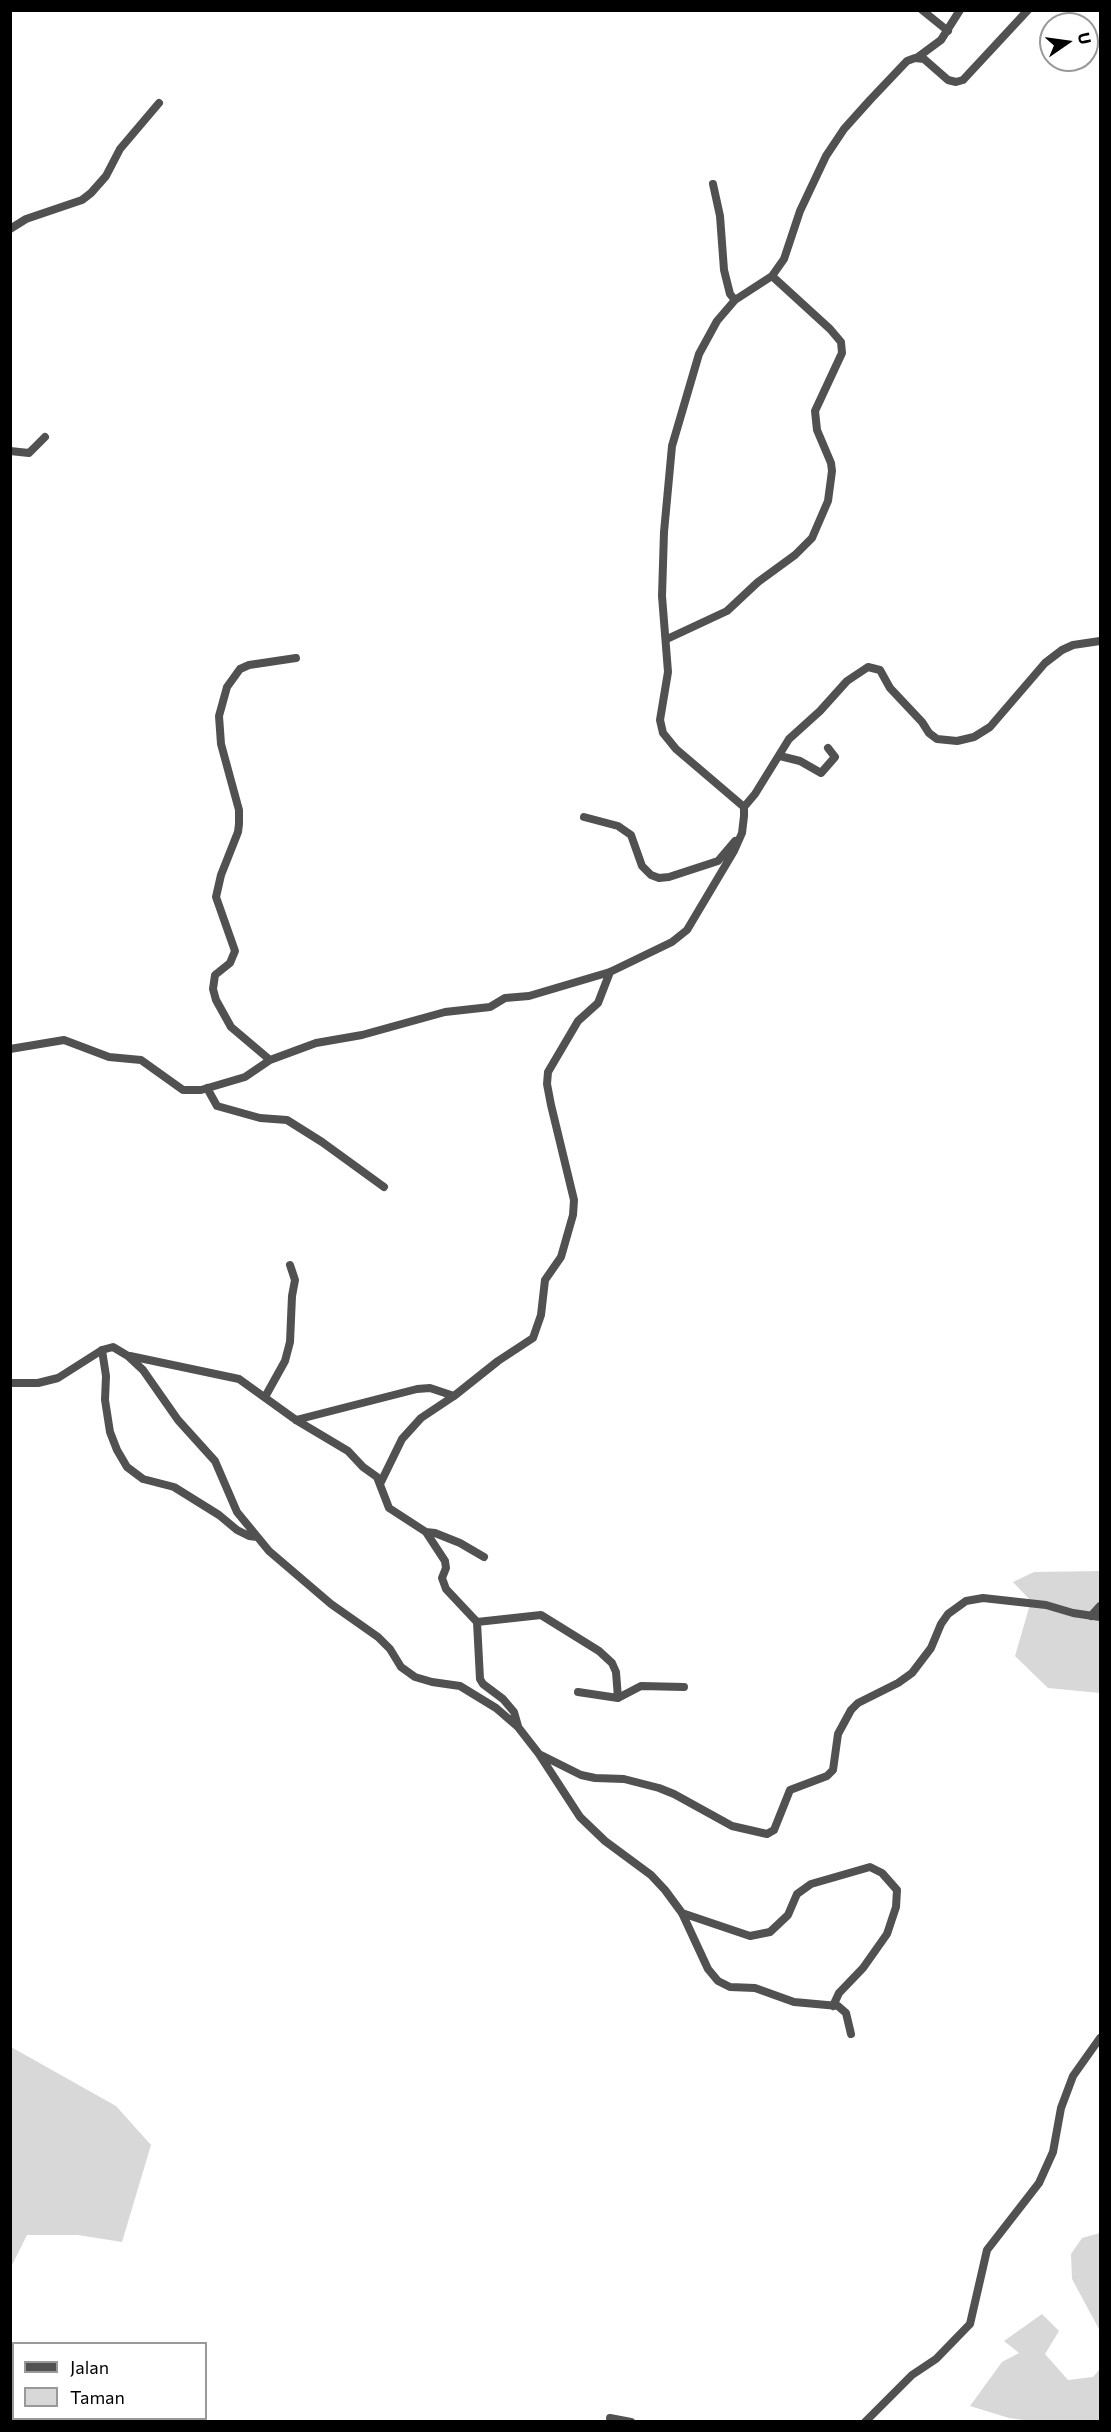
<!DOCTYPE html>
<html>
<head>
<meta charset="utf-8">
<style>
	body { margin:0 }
	#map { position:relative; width:1111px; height:2432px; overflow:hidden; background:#fff; font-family:Commissioner,sans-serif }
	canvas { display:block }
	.frame { position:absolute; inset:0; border:12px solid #000; pointer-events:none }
	.legend { position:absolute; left:12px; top:2342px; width:195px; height:78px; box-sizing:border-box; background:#fff; border:2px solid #999; margin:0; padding:8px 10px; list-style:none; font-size:18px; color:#000 }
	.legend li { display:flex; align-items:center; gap:12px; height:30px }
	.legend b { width:30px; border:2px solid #999 }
	.north { position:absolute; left:1039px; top:12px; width:60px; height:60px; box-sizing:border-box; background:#fff; border:2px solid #999; border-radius:50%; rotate:77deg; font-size:16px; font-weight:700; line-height:24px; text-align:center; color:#000 }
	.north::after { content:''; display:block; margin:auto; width:21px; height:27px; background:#000; clip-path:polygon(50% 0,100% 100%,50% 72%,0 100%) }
</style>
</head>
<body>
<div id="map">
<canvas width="1111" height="2432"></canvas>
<div class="frame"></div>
<ul class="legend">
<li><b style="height:8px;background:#515151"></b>Jalan</li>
<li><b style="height:16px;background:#d8d8d8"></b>Taman</li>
</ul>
<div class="north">U</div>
</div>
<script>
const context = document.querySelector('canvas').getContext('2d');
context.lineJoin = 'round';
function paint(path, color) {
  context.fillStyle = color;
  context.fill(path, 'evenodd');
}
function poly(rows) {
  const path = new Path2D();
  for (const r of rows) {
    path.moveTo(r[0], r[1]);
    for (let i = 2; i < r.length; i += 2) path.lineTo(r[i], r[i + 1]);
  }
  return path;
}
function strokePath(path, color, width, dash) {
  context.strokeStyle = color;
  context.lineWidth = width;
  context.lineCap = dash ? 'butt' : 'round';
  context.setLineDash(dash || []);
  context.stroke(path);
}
paint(poly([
	[1100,1571,1100,1693,1048,1688,1015,1656,1031,1601,1013,1582,1034,1572],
	[11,2047,116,2106,151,2145,122,2242,78,2235,27,2235,11,2267],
	[1100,2233,1100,2331,1072,2279,1071,2254,1082,2238],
	[1042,2314,1059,2331,1045,2354,1068,2380,1093,2377,1100,2369,1100,2421,1030,2421,1009,2418,970,2406,1002,2362,1019,2353,1004,2341],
	[10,2349,14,2361,14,2418,27,2419,28,2421,11,2421]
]), '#d8d8d8');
strokePath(poly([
	[922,10,948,31],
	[918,57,941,40,960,10],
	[713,184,720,216,724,270,730,294,735,300],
	[10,229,26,219,82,200,91,193,106,176,120,149,159,103],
	[10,451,29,453,45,437],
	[667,639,727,611,758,582,795,555,812,538,828,501,832,471,831,463,817,430,815,411,842,353,841,342,830,329,772,276],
	[780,756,800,761,821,773,835,757,828,748],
	[744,807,755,794,789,739,820,711,847,681,868,667,880,670,890,688,922,722,929,733,937,739,957,741,974,737,990,727,1045,663,1062,650,1073,645,1100,641],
	[584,817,618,826,631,835,642,866,651,875,659,878,669,877,718,861,735,841],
	[10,1049,64,1040,109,1057,141,1060,183,1090,201,1090,245,1077,270,1060,316,1043,362,1035,445,1012,490,1007,505,998,529,996,610,972,672,942,687,930,734,851,742,833,744,816,744,807,676,749,663,733,660,720,668,672,662,596,664,532,672,446,699,354,717,321,735,300,772,276,784,259,800,211,826,156,844,129,870,100,907,61,915,58,924,59,948,80,956,82,963,80,1028,10],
	[270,1060,231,1027,216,1000,213,989,215,975,230,963,235,951,216,897,221,875,238,832,239,824,239,810,221,744,219,716,227,687,240,669,249,665,296,658],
	[207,1088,217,1106,260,1118,287,1120,322,1142,384,1187],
	[102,1350,106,1376,105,1400,110,1432,117,1450,127,1467,143,1479,174,1487,219,1515,237,1530,249,1536,257,1537],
	[130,1356,239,1379,296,1420,348,1451,363,1467,377,1477,389,1508,426,1532,435,1533,460,1543,484,1557],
	[10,1383,38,1383,58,1378,102,1350,113,1347,128,1356,143,1370,178,1420,215,1461,237,1512,269,1551,331,1604,378,1637,390,1649,401,1667,415,1677,432,1682,460,1686,496,1708,518,1727,539,1754,580,1817,605,1841,651,1875,665,1890,682,1913,708,1969,718,1981,730,1987,755,1988,794,2002,838,2006,846,2013,851,2034],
	[265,1397,285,1361,290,1342,292,1296,295,1280,290,1265],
	[296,1420,417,1389,430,1388,454,1396,498,1361,533,1338,541,1315,545,1280,561,1257,573,1215,574,1200,551,1105,547,1084,548,1072,578,1021,598,1003,610,972],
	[380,1484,402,1439,421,1418,454,1396],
	[426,1532,445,1561,446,1568,442,1578,446,1589,477,1622,480,1679,483,1684,503,1699,514,1712,518,1726],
	[1091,1616,1100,1606],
	[477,1622,541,1615,599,1651,612,1663,616,1672,618,1698,641,1686,684,1687],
	[578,1692,618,1698],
	[541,1755,581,1775,595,1778,624,1779,659,1788,674,1794,732,1826,767,1834,774,1830,790,1790,827,1776,833,1770,838,1734,851,1710,858,1703,898,1683,912,1673,931,1648,941,1624,948,1614,966,1601,983,1598,1046,1605,1073,1613,1100,1617],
	[682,1913,750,1936,770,1932,788,1915,797,1894,811,1884,870,1867,882,1873,897,1890,896,1907,887,1934,863,1968,839,1993,833,2006],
	[610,2418,631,2422],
	[865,2422,912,2375,936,2359,970,2324,987,2250,1039,2183,1053,2152,1061,2108,1073,2076,1100,2038]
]), '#515151', 8);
</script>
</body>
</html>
